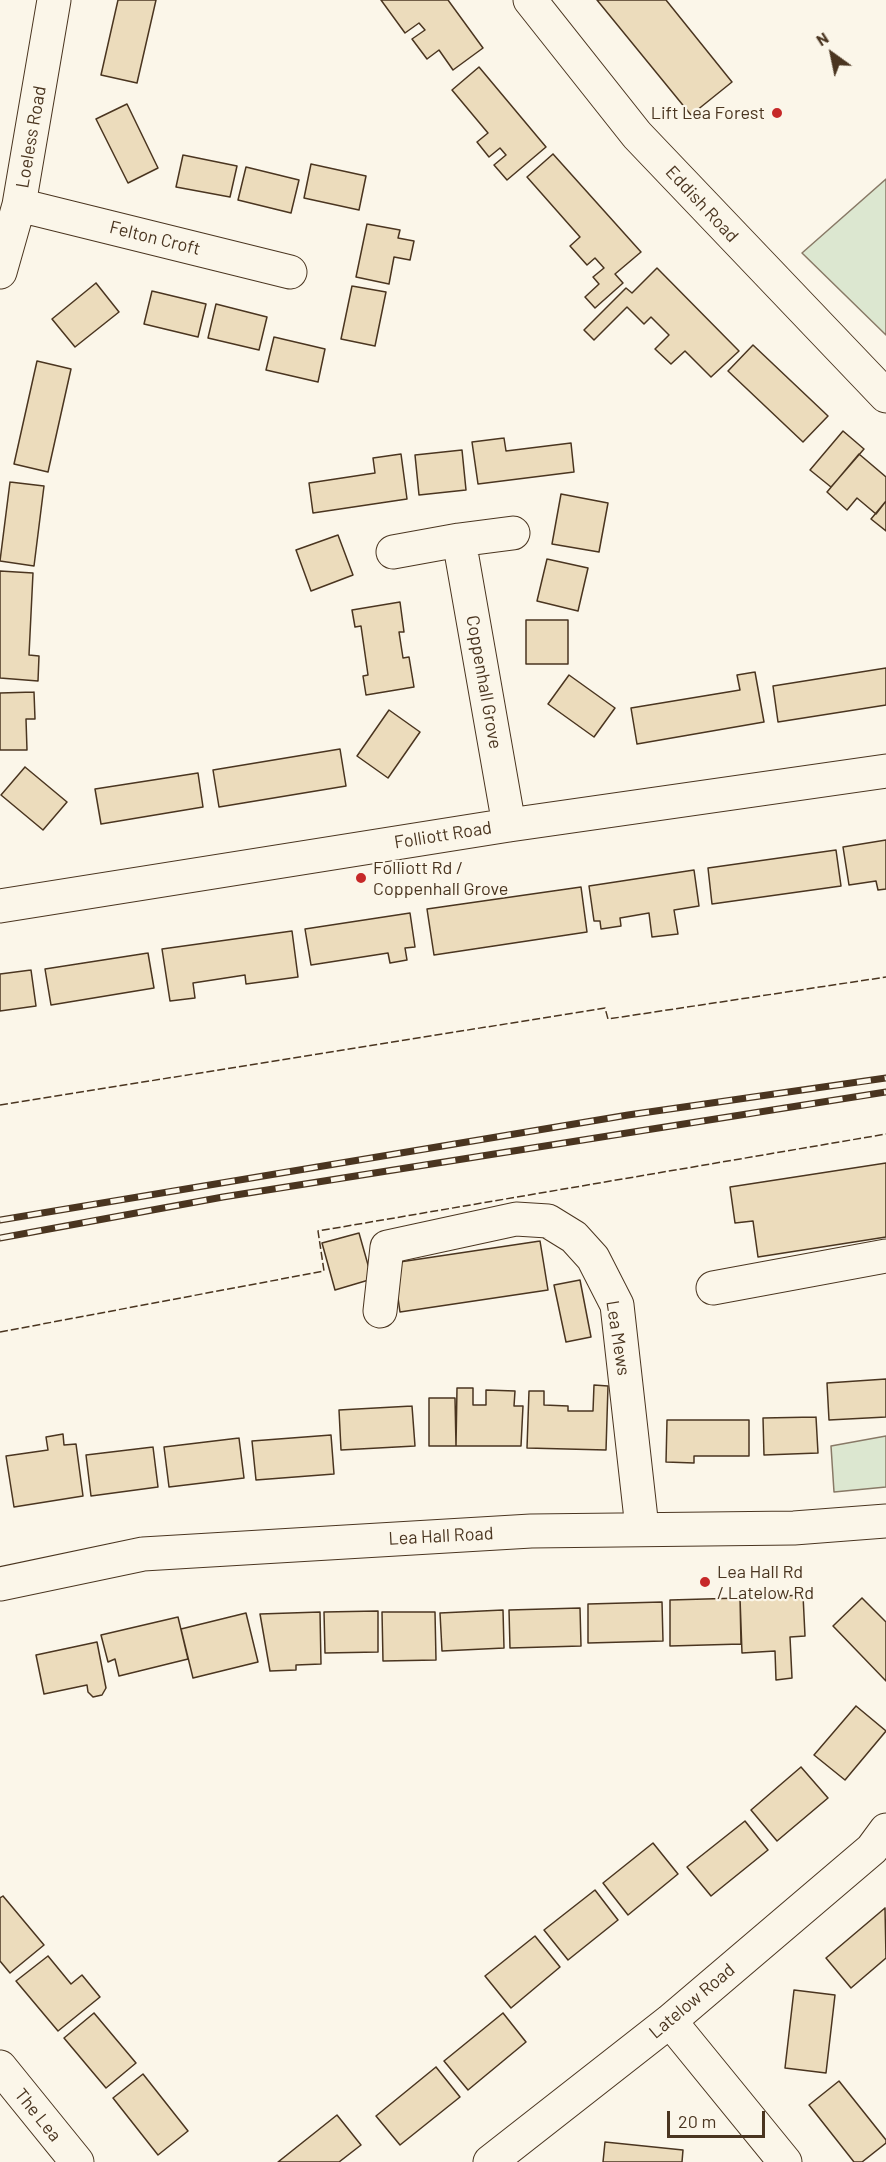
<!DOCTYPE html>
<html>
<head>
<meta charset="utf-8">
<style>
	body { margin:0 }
	#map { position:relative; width:886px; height:2162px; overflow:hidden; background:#fbf6e9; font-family:Barlow,sans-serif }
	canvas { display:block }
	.north { position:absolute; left:802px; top:24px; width:60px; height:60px; -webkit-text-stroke:4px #fbf6e9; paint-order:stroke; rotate:327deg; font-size:16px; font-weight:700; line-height:24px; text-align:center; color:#4a3520 }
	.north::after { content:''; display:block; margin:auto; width:21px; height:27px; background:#4a3520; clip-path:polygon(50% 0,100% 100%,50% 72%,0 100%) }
	.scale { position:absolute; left:667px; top:2111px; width:98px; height:27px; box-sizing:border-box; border:3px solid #4a3520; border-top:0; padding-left:8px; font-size:18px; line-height:21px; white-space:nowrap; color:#4a3520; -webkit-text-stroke:4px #fbf6e9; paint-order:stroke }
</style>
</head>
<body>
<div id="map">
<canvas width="886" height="2162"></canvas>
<div class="north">N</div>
<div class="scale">20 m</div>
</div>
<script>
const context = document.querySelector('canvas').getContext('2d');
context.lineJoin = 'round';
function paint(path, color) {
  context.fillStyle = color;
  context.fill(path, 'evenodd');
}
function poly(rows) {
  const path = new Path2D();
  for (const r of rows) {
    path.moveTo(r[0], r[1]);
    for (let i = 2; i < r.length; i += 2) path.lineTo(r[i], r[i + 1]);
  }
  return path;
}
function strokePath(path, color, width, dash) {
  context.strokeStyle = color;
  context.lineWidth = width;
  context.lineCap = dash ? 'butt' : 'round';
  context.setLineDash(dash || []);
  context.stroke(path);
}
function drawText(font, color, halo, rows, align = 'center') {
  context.font = font + ' Barlow,sans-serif';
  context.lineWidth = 4.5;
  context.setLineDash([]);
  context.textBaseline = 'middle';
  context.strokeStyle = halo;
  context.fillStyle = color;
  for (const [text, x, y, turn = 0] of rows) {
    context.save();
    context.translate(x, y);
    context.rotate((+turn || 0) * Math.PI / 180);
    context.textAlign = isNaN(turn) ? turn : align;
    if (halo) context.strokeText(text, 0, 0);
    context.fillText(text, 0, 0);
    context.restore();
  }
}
const green = poly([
	[886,179,886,335,802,253,886,179],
	[886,1436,886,1487,834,1492,831,1446,886,1436]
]);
paint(green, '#dce7d0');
strokePath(green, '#887966', 1.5);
const building = poly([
	[118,0,156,0,137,83,101,75,118,0],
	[381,0,448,0,483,48,453,70,439,50,427,59,412,39,425,30,419,23,405,33,381,0],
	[597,0,666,0,732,82,691,115,597,0],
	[479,67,546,147,507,180,494,165,506,155,500,148,489,157,477,142,488,133,452,90,479,67],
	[127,104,158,168,128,183,96,119,127,104],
	[553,154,641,252,615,274,623,283,595,308,585,297,599,284,593,277,604,268,595,258,587,265,570,246,580,237,527,177,553,154],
	[183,155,237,166,230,197,176,187,183,155],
	[311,164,366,176,359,210,304,198,311,164],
	[246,167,299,180,291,213,238,200,246,167],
	[367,224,400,230,398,238,414,241,410,260,394,257,389,284,356,277,367,224],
	[657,268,739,351,711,377,685,351,671,364,655,349,669,335,651,317,644,324,627,307,594,340,584,330,626,288,632,293,657,268],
	[96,283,119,312,75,347,52,319,96,283],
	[352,286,386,292,375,346,341,339,352,286],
	[152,291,206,304,198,337,144,324,152,291],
	[216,304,267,317,259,350,208,338,216,304],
	[274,337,325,349,318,382,266,370,274,337],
	[753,345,828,416,803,442,728,371,753,345],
	[37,361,71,369,48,472,14,464,37,361],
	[843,431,864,449,831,487,810,470,843,431],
	[504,438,506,451,571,443,574,472,478,484,472,442,504,438],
	[462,450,466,490,419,495,415,455,462,450],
	[401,454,407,499,313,513,309,483,375,473,373,458,401,454],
	[859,454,886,477,886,501,876,514,857,498,847,510,827,492,859,454],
	[10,482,44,486,34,566,0,561,10,482],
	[561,494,608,503,599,552,552,544,561,494],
	[886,501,886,531,871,519,886,501],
	[338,535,353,575,311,591,296,550,338,535],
	[547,559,588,568,578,611,537,601,547,559],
	[0,571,33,573,29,655,39,656,38,681,0,678,0,571],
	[400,602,404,632,399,632,403,658,409,657,414,687,366,695,363,676,368,675,361,626,355,627,352,610,400,602],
	[526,620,568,620,568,664,526,664,526,620],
	[886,668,886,705,778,722,773,686,886,668],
	[755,672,764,722,637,744,631,708,740,690,737,675,755,672],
	[569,675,615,708,594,737,548,704,569,675],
	[34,692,35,719,26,719,27,750,0,750,0,693,34,692],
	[389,710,420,732,388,778,357,756,389,710],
	[340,749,346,786,219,807,213,770,340,749],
	[25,767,67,802,43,830,1,795,25,767],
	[198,773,203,807,101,824,95,789,198,773],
	[886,840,886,889,878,890,876,881,849,885,843,847,886,840],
	[836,850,841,886,712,904,708,868,836,850],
	[694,870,699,906,674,910,678,934,652,937,649,913,620,918,621,926,601,929,600,921,594,921,589,886,694,870],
	[581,887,587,932,434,955,427,909,581,887],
	[410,913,415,947,405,948,407,960,390,963,388,953,311,965,305,929,410,913],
	[292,931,298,977,246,984,245,975,193,983,195,998,170,1001,162,949,292,931],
	[148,953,154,988,51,1005,45,969,148,953],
	[31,970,36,1006,0,1011,0,974,31,970],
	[886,1163,886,1237,758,1257,753,1221,735,1223,730,1187,886,1163],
	[359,1233,372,1279,335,1290,322,1243,359,1233],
	[540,1241,548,1290,400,1312,393,1263,540,1241],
	[580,1280,591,1337,566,1342,554,1285,580,1280],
	[886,1379,886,1417,829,1420,827,1383,886,1379],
	[594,1385,608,1386,606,1450,527,1448,529,1391,544,1391,544,1405,568,1406,568,1411,593,1411,594,1385],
	[457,1388,473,1388,473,1405,486,1405,486,1390,515,1391,514,1406,523,1406,521,1446,456,1446,457,1388],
	[429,1398,455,1398,456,1446,429,1446,429,1398],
	[412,1406,415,1446,341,1450,339,1410,412,1406],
	[816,1417,818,1453,764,1455,763,1418,816,1417],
	[667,1420,749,1420,749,1456,694,1456,694,1463,666,1462,667,1420],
	[63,1434,64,1445,76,1444,83,1496,14,1507,6,1456,48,1450,46,1437,63,1434],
	[331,1435,334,1474,256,1480,252,1441,331,1435],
	[239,1438,244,1478,169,1487,164,1447,239,1438],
	[153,1447,158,1487,91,1496,86,1455,153,1447],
	[803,1595,805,1636,790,1637,792,1678,776,1680,775,1651,742,1653,740,1598,803,1595],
	[740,1598,741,1644,670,1646,670,1600,740,1598],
	[862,1598,886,1622,886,1681,833,1626,862,1598],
	[662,1602,663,1641,588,1643,588,1604,662,1602],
	[580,1608,581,1646,510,1648,509,1610,580,1608],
	[503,1610,504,1648,442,1651,440,1613,503,1610],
	[378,1611,378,1652,325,1653,324,1612,378,1611],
	[320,1612,321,1664,296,1665,296,1670,270,1671,260,1614,320,1612],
	[382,1612,435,1612,436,1660,383,1661,382,1612],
	[246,1613,258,1662,193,1678,181,1629,246,1613],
	[178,1617,188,1659,119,1676,115,1659,108,1662,101,1635,178,1617],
	[97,1642,106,1688,102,1695,93,1697,88,1692,87,1685,44,1694,36,1655,97,1642],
	[856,1706,886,1731,845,1780,814,1755,856,1706],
	[801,1767,828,1798,777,1841,751,1810,801,1767],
	[745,1821,768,1850,711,1896,687,1867,745,1821],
	[653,1843,678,1874,628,1915,603,1883,653,1843],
	[595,1890,618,1920,568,1960,544,1930,595,1890],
	[3,1896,44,1945,10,1973,0,1961,0,1898,3,1896],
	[885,1908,886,1958,851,1988,826,1958,885,1908],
	[535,1936,560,1967,511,2008,485,1976,535,1936],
	[48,1956,71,1984,82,1975,100,1997,58,2031,16,1981,48,1956],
	[794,1990,835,1995,826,2073,785,2068,794,1990],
	[94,2013,136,2063,106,2088,64,2038,94,2013],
	[503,2013,526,2042,468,2090,444,2061,503,2013],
	[436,2067,460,2097,400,2145,376,2116,436,2067],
	[143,2074,188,2131,158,2155,113,2098,143,2074],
	[839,2081,886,2140,886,2143,862,2162,854,2162,809,2105,839,2081],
	[337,2115,361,2145,339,2162,278,2162,337,2115],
	[605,2142,683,2150,682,2162,603,2162,605,2142]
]);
paint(building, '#ecdcbc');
strokePath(building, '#4a3520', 1.5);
const minor = poly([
	[530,0,637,135,886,396],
	[19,205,290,272],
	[0,272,19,205,54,0],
	[393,552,459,540],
	[509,825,459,540,513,533],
	[0,906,509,825,886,771],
	[713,1288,886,1256],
	[380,1311,387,1247,516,1219,548,1221,574,1237,593,1258,617,1305,642,1528],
	[0,1584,143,1554,531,1531,794,1528,886,1521],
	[670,2021,785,2162],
	[0,2067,77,2162],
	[490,2162,670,2021,872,1849,886,1830]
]);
strokePath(minor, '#4a3520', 35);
strokePath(minor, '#fbf6e9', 33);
const rail = poly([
	[0,1220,628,1115,886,1078],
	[0,1238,223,1197,886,1092]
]);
strokePath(rail, '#4a3520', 7);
strokePath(rail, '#fbf6e9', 4.5, [14]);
strokePath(poly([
	[0,1105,605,1008,608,1019,886,977],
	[0,1332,324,1271,318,1231,886,1134]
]), '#4a3520', 1.5, [8, 3]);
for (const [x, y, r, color] of [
	[777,113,6,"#c62828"],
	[361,878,6,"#c62828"],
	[705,1582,6,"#c62828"]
]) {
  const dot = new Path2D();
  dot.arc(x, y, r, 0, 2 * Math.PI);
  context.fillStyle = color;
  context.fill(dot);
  strokePath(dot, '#fbf6e9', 2);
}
drawText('18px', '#4a3520', '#fbf6e9', [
	["Lift Lea Forest",765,113,"right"],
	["Folliott Rd /",373,868],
	["Coppenhall Grove",373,889],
	["Lea Hall Rd",717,1572],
	["/ Latelow Rd",717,1593]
], 'left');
drawText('18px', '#4a3520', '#fbf6e9', [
	["Loeless Road",31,137,-80],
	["Eddish Road",702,204,47],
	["Felton Croft",155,238,14],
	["Coppenhall Grove",484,682,80],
	["Folliott Road",443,835,-9],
	["Lea Mews",618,1338,81],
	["Lea Hall Road",441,1536,-3],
	["Latelow Road",692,2001,-40],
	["The Lea",38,2115,51]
]);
</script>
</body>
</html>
